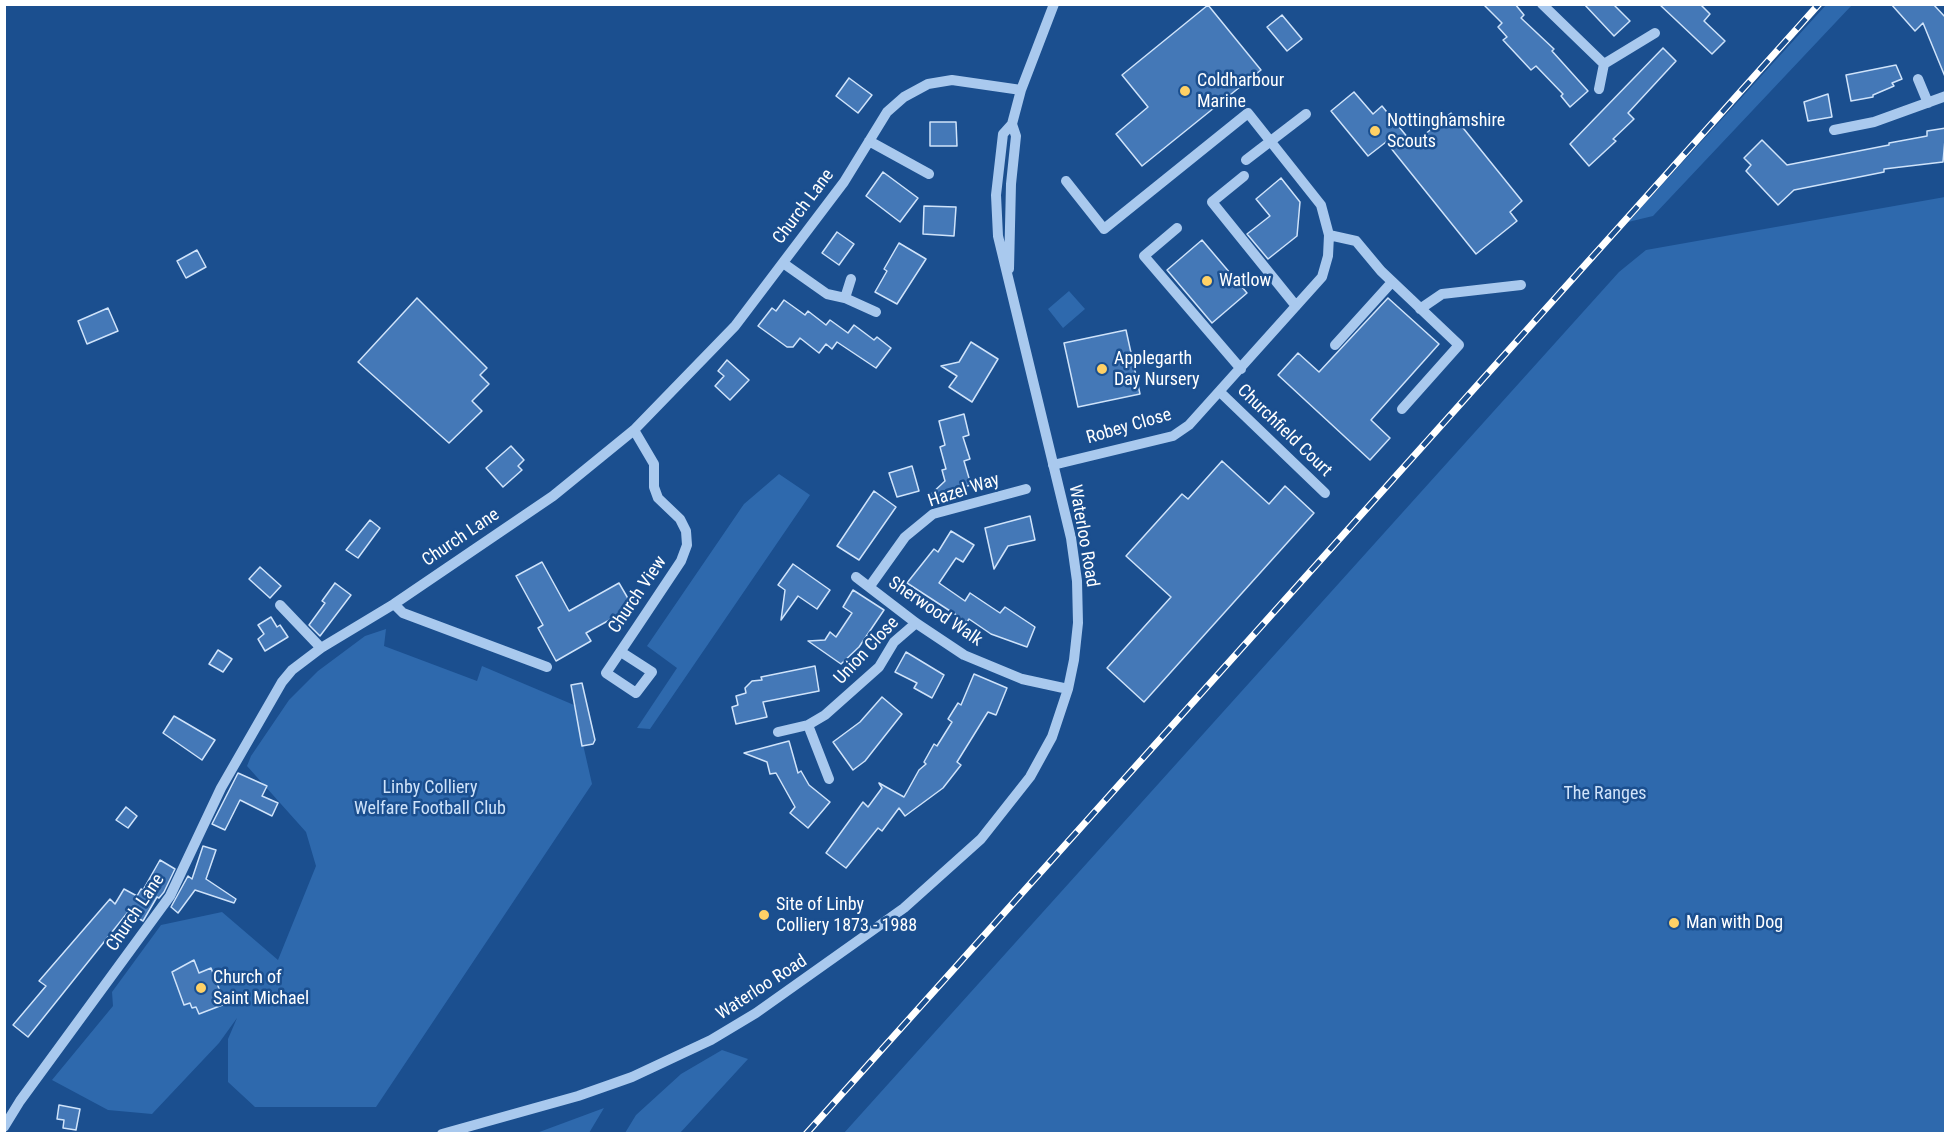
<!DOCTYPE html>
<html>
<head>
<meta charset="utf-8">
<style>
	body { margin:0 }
	#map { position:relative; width:1950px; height:1138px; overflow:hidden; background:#1b4f8f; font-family:"Roboto Condensed",sans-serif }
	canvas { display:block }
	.frame { position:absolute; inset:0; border:6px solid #fff; pointer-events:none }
</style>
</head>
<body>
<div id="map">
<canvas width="1950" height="1138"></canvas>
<div class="frame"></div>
</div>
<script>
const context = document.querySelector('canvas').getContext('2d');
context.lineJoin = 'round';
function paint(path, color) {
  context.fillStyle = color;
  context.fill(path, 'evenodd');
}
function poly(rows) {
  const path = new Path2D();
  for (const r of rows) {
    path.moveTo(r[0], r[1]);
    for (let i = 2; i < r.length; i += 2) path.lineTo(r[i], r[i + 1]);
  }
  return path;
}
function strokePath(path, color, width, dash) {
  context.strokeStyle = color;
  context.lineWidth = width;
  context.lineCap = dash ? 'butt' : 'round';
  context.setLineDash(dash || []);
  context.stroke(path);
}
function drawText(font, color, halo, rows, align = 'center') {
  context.font = font + ' "Roboto Condensed",sans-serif';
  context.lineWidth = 5;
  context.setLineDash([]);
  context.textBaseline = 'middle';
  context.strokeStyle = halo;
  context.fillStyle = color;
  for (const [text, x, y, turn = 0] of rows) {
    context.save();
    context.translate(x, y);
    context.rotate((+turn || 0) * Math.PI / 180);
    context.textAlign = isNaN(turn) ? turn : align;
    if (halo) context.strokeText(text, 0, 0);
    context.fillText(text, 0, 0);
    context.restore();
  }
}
paint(poly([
	[1826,5,1852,5,1653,216,1628,222],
	[1945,197,1945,1133,844,1133,1619,272,1646,250],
	[1069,291,1085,309,1063,328,1048,309],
	[779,474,810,495,650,729,637,728,677,668,647,646,744,504],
	[386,629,384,646,477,681,482,666,574,705,592,784,376,1107,255,1107,228,1082,228,1039,237,1018,219,1043,152,1114,108,1110,52,1080,113,1006,112,992,161,925,222,912,278,960,316,866,306,832,247,766,251,756,289,700,318,671,365,636],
	[722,1050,748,1059,680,1133,625,1133,636,1115,681,1074],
	[604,1108,589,1133,536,1133,542,1131]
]), '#2e69ad');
const building = poly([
	[1483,4,1515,4,1524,15,1521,18,1554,49,1552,51,1588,91,1570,107,1561,96,1563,94,1536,66,1531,70,1503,40,1507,37,1498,27,1502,23,1483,4],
	[1584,4,1613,4,1630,21,1614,36,1584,4],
	[1659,4,1700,4,1710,14,1704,21,1725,41,1712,54,1659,4],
	[1891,4,1933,4,1946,18,1946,79,1923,23,1915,31,1891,4],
	[1208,5,1261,70,1142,166,1116,134,1148,107,1122,75,1208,5],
	[1282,15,1302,39,1287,51,1267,27,1282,15],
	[1663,48,1676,61,1628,113,1634,119,1613,139,1616,141,1589,166,1570,144,1663,48],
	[1896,65,1902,79,1892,83,1894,86,1873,95,1873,97,1851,101,1846,75,1896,65],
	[849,78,872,95,858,113,836,96,849,78],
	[1354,92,1373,114,1382,106,1413,144,1451,113,1522,201,1510,212,1517,221,1476,254,1386,142,1368,156,1331,111,1354,92],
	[1828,94,1832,117,1808,121,1804,102,1828,94],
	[930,122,956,122,957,146,930,146,930,122],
	[1946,128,1943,162,1884,169,1884,172,1794,190,1778,205,1746,171,1751,165,1744,158,1762,140,1787,165,1889,145,1889,143,1927,136,1927,131,1946,128],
	[883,172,918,198,900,222,866,196,883,172],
	[1281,178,1300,202,1297,236,1268,259,1247,234,1270,216,1256,199,1281,178],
	[924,206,956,207,954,236,923,234,924,206],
	[837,232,854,244,839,265,822,253,837,232],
	[1202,240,1247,293,1212,323,1167,270,1202,240],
	[899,243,926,259,897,304,875,292,887,271,884,269,899,243],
	[197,250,206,267,186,278,177,261,197,250],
	[417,298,487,368,480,375,489,384,472,401,482,411,449,443,358,362,417,298],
	[1388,298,1439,344,1371,420,1390,438,1370,460,1278,375,1298,353,1319,372,1388,298],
	[784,300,805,315,808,311,826,325,830,320,848,333,854,325,874,340,877,337,891,348,876,368,837,342,832,349,826,344,819,353,800,338,793,347,787,347,758,326,772,308,776,311,784,300],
	[108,308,118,331,87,344,78,321,108,308],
	[1126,330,1140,394,1078,407,1064,343,1126,330],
	[971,342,998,359,972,402,949,387,957,376,941,366,959,362,971,342],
	[727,360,749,380,730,400,715,386,724,376,718,371,727,360],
	[964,414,969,435,963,437,970,459,964,461,971,485,929,496,945,481,942,470,946,469,940,447,945,445,939,421,964,414],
	[511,446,524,460,518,466,522,470,503,487,486,468,511,446],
	[1222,461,1269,504,1285,486,1314,513,1144,702,1107,668,1171,597,1126,556,1182,494,1188,499,1222,461],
	[912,466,919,491,897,497,889,473,912,466],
	[874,491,896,507,859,560,837,546,874,491],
	[1030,516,1035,540,1008,546,994,569,985,528,1030,516],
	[370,520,380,528,358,558,346,550,370,520],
	[951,531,974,545,963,562,956,558,939,583,965,601,970,593,1000,613,1005,607,1035,627,1027,647,991,634,969,619,967,622,907,583,934,549,938,552,951,531],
	[542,562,569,611,619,583,633,607,586,633,591,641,556,661,538,628,543,625,516,576,542,562],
	[793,564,830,590,817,609,798,596,781,620,785,590,778,585,793,564],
	[260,567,281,586,270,598,249,579,260,567],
	[335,583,351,595,320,636,309,625,325,603,322,601,335,583],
	[853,590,884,610,859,647,841,664,808,641,825,640,830,632,836,637,852,613,843,607,853,590],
	[271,617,277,627,280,625,288,637,265,651,258,639,264,634,258,625,271,617],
	[218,650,232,659,223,672,209,664,218,650],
	[906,652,944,675,932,698,914,688,917,683,895,672,906,652],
	[815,666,819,691,763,702,767,717,736,724,732,707,738,705,736,696,746,693,745,688,752,681,762,680,761,677,815,666],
	[974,674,1007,688,996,715,988,712,957,762,961,765,943,788,905,816,899,808,882,831,878,828,846,868,826,853,863,802,868,807,882,788,879,783,904,797,919,770,926,764,924,762,934,744,937,746,952,722,948,719,958,703,961,705,974,674],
	[582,683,595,740,593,744,582,746,571,685,582,683],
	[882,697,902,714,865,761,853,770,833,742,860,722,882,697],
	[174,716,215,740,202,760,163,733,174,716],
	[789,741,798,773,801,771,809,785,830,802,808,828,790,813,795,807,776,773,770,774,767,762,744,753,789,741],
	[238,773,267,786,262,796,278,803,272,816,240,800,225,830,212,824,238,773],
	[126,807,137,816,128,828,116,820,126,807],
	[203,846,216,850,206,879,236,899,234,903,195,890,178,913,171,907,188,876,192,879,203,846],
	[160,860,175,869,164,892,159,898,157,897,143,921,128,912,28,1037,13,1025,46,986,39,981,110,899,115,904,124,889,137,896,141,889,143,890,160,860],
	[194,960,199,973,211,968,225,1004,199,1014,196,1007,192,1008,190,1003,184,1005,172,972,194,960],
	[59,1105,80,1109,76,1130,63,1128,64,1120,57,1119,59,1105]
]);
paint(building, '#4478b7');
strokePath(building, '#cfe3fa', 1.5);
strokePath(poly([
	[1542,4,1604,64,1655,33],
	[1918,79,1928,103],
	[1599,89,1604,64],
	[1834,130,1874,122,1946,96],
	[869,141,929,174],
	[1246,160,1306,114],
	[1244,176,1212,202,1296,306],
	[1177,228,1144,256,1241,369],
	[1329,235,1356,241,1381,271,1459,345,1402,409],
	[783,263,827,294,845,298,876,312],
	[1009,269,1011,184,1016,136,1012,124],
	[845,298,851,279],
	[1420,309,1442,294,1521,285],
	[1335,345,1392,282],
	[1220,392,1325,493],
	[1053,465,1173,436,1189,425,1322,277,1328,256,1329,235,1321,205,1248,113,1104,229,1066,181],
	[856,577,916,623,964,655,1022,679,1068,689],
	[870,586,905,537,933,514,1026,489],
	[394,604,403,613,547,667],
	[280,605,321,648],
	[621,652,652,672,636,693,606,673,637,627,681,561,687,545,686,531,680,519,658,498,654,487,654,464,634,430],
	[808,725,829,779],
	[778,732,808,725,825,715,879,667,894,642,916,623],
	[4,1127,20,1101,170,896,221,788,282,682,292,670,321,648,394,604,553,496,634,430,735,326,844,182,887,112,904,97,928,84,952,80,1021,90],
	[442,1134,578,1096,632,1077,711,1040,756,1013,904,908,981,839,1030,777,1052,737,1068,689,1074,660,1078,623,1077,581,1071,538,998,236,996,195,1003,134,1012,124,1021,90,1054,4]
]), '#a9c9ee', 10);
const rail = poly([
	[806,1134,1819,4]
]);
strokePath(rail, '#fff', 7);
strokePath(rail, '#1b4f8f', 4.5, [14]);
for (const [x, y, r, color] of [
	[1185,91,6,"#ffd166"],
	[1375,131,6,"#ffd166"],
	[1207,281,6,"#ffd166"],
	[1102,369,6,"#ffd166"],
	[764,915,6,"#ffd166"],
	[1674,923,6,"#ffd166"],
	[201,988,6,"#ffd166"]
]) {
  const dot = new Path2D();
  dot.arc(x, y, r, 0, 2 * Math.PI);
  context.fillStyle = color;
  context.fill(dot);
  strokePath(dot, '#1b4f8f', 2);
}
drawText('18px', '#fff', '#1b4f8f', [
	["Coldharbour",1197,81],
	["Marine",1197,102],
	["Nottinghamshire",1387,121],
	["Scouts",1387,142],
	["Watlow",1219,281],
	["Applegarth",1114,359],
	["Day Nursery",1114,380],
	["Site of Linby",776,905],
	["Colliery 1873 - 1988",776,926],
	["Man with Dog",1686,923],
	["Church of",213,978],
	["Saint Michael",213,999]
], 'left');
drawText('18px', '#fff', '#1b4f8f', [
	["Church Lane",804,207,-53],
	["Robey Close",1129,427,-16],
	["Churchfield Court",1284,431,44],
	["Hazel Way",964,491,-18],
	["Waterloo Road",1083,536,80],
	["Church Lane",461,538,-34],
	["Church View",638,595,-56],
	["Sherwood Walk",935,612,34],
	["Union Close",867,651,-47],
	["Church Lane",136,913,-56],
	["Waterloo Road",762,988,-33]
]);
drawText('18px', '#cfe3fa', '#1b4f8f', [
	["Linby Colliery",430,788],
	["Welfare Football Club",430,809],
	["The Ranges",1605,794]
]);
</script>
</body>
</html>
